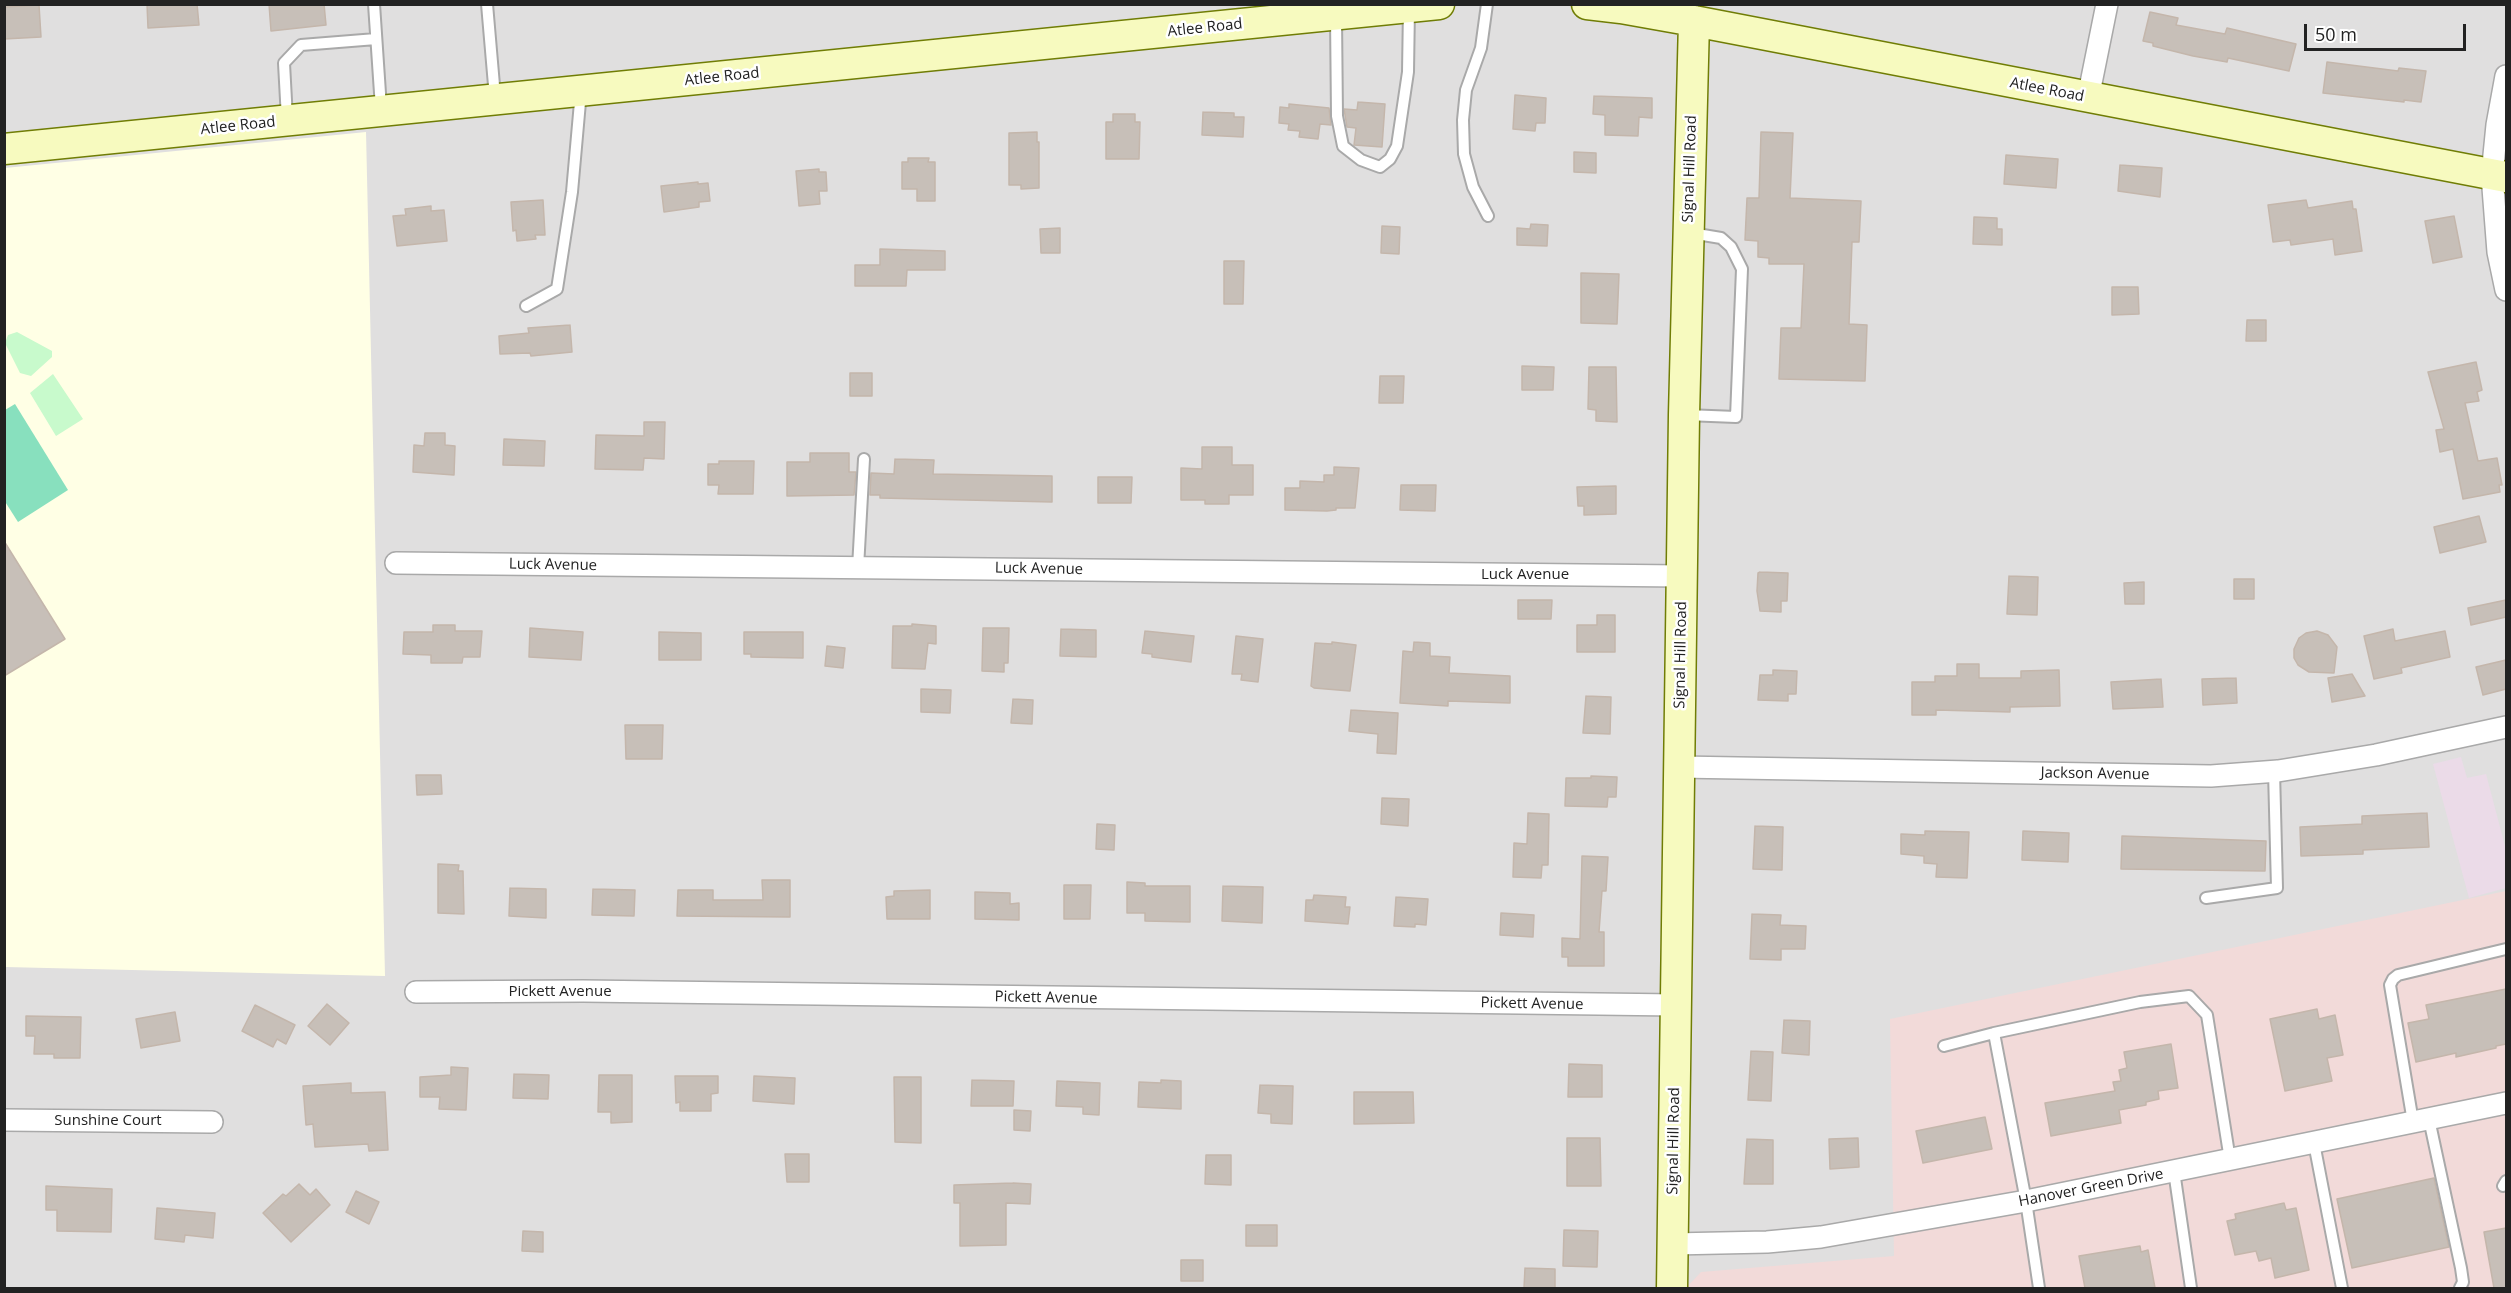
<!DOCTYPE html>
<html>
<head>
<meta charset="utf-8">
<style>
	body { margin:0 }
	#map { position:relative; width:2511px; height:1293px; overflow:hidden; background:#f2efe9; font-family:"Open Sans",sans-serif }
	canvas { display:block }
	.frame { position:absolute; inset:0; border:6px solid #222; pointer-events:none }
	.scale { position:absolute; left:2304px; top:24px; width:162px; height:27px; box-sizing:border-box; border:3px solid #222; border-top:0; padding-left:8px; font-size:18px; line-height:21px; white-space:nowrap; color:#222; -webkit-text-stroke:4px #fff; paint-order:stroke }
</style>
</head>
<body>
<div id="map">
<canvas width="2511" height="1293"></canvas>
<div class="frame"></div>
<div class="scale">50 m</div>
</div>
<script>
const context = document.querySelector('canvas').getContext('2d');
context.lineJoin = 'round';
function paint(path, color) {
  context.fillStyle = color;
  context.fill(path, 'evenodd');
}
function poly(rows) {
  const path = new Path2D();
  for (const r of rows) {
    path.moveTo(r[0], r[1]);
    for (let i = 2; i < r.length; i += 2) path.lineTo(r[i], r[i + 1]);
  }
  return path;
}
function strokePath(path, color, width, dash) {
  context.strokeStyle = color;
  context.lineWidth = width;
  context.lineCap = dash ? 'butt' : 'round';
  context.setLineDash(dash || []);
  context.stroke(path);
}
function drawText(font, color, halo, rows, align = 'center') {
  context.font = font + ' "Open Sans",sans-serif';
  context.lineWidth = 5;
  context.setLineDash([]);
  context.textBaseline = 'middle';
  context.strokeStyle = halo;
  context.fillStyle = color;
  for (const [text, x, y, turn = 0] of rows) {
    context.save();
    context.translate(x, y);
    context.rotate((+turn || 0) * Math.PI / 180);
    context.textAlign = isNaN(turn) ? turn : align;
    if (halo) context.strokeText(text, 0, 0);
    context.fillText(text, 0, 0);
    context.restore();
  }
}
paint(poly([
	[5,5,2506,5,2506,1288,5,1288]
]), '#e0dfdf');
paint(poly([
	[2506,891,2506,1288,1686,1288,1701,1272,1894,1256,1890,1019]
]), '#f2dad9');
paint(poly([
	[2461,757,2467,778,2486,774,2506,850,2506,888,2469,898,2433,764]
]), '#ebdbe8');
paint(poly([
	[366,132,385,976,5,967,5,168]
]), '#ffffe5');
paint(poly([
	[17,332,52,351,52,357,31,376,20,373,5,343,8,335],
	[53,374,83,419,56,436,30,393]
]), '#c8facc');
paint(poly([
	[15,404,68,490,18,522,4,500,5,410]
]), '#88e0be');
const building = poly([
	[147,4,197,4,199,25,148,28,147,4],
	[269,4,324,4,326,25,271,31,269,4],
	[39,5,41,37,4,39,4,7,39,5],
	[2150,12,2178,18,2176,25,2225,34,2227,28,2296,44,2289,71,2228,58,2227,62,2193,56,2153,46,2153,43,2143,41,2150,12],
	[2327,62,2398,71,2399,68,2426,71,2421,102,2404,100,2404,102,2323,93,2327,62],
	[1515,95,1546,98,1545,123,1536,123,1535,131,1513,129,1515,95],
	[1594,96,1652,98,1652,118,1639,117,1638,136,1605,135,1605,115,1593,114,1594,96],
	[1358,102,1385,104,1382,147,1354,145,1356,128,1347,127,1344,109,1357,110,1358,102],
	[1289,104,1329,108,1331,125,1320,124,1318,139,1299,137,1300,131,1288,130,1289,124,1279,123,1280,107,1289,108,1289,104],
	[1203,112,1234,113,1234,117,1244,117,1243,137,1202,135,1203,112],
	[1113,114,1135,114,1135,122,1140,122,1139,159,1106,159,1106,122,1113,122,1113,114],
	[1037,132,1037,142,1039,142,1039,188,1021,189,1021,185,1009,185,1009,133,1037,132],
	[1761,132,1793,133,1790,198,1861,201,1859,242,1852,242,1849,324,1867,325,1865,381,1779,379,1781,328,1801,328,1804,264,1769,264,1769,258,1758,257,1758,241,1745,240,1747,198,1759,198,1761,132],
	[1574,152,1596,153,1596,173,1574,172,1574,152],
	[2006,155,2058,159,2056,188,2004,184,2006,155],
	[908,158,929,158,928,162,935,162,935,201,917,201,917,189,902,189,902,162,908,162,908,158],
	[2120,165,2162,168,2160,197,2118,191,2120,165],
	[819,169,819,172,826,172,827,191,819,191,820,204,799,206,796,171,819,169],
	[698,182,698,184,708,183,710,201,699,202,699,207,664,212,661,186,698,182],
	[543,200,545,235,535,235,536,239,517,241,516,230,513,231,511,202,543,200],
	[2306,200,2308,208,2352,201,2353,209,2356,209,2362,251,2335,255,2333,239,2291,245,2290,240,2273,242,2268,205,2306,200],
	[431,206,431,211,444,210,447,241,397,246,393,216,406,215,405,209,431,206],
	[2454,216,2462,257,2433,263,2425,221,2454,216],
	[1974,217,1997,218,1997,229,2002,229,2002,245,1973,244,1974,217],
	[1531,224,1548,225,1547,246,1517,245,1517,228,1530,229,1531,224],
	[1382,226,1400,227,1399,254,1381,253,1382,226],
	[1060,228,1060,253,1041,253,1040,229,1060,228],
	[880,249,945,251,945,270,907,270,906,286,855,286,855,265,880,265,880,249],
	[1224,261,1244,261,1243,304,1224,304,1224,261],
	[1581,273,1619,274,1617,324,1581,323,1581,273],
	[2112,287,2138,287,2139,314,2112,315,2112,287],
	[2247,320,2266,320,2266,341,2246,341,2247,320],
	[570,325,572,352,531,356,530,353,500,354,499,336,529,333,528,328,570,325],
	[2476,362,2482,390,2477,392,2479,401,2465,403,2478,461,2497,458,2502,485,2499,485,2500,492,2463,499,2453,449,2440,452,2436,430,2444,429,2428,372,2476,362],
	[1522,366,1554,367,1553,390,1522,390,1522,366],
	[1589,367,1616,367,1617,422,1596,421,1596,410,1588,409,1589,367],
	[850,373,872,373,872,396,850,396,850,373],
	[1380,376,1404,376,1403,403,1379,403,1380,376],
	[644,422,665,422,664,459,644,458,643,470,595,469,596,435,644,436,644,422],
	[425,433,445,433,445,445,455,446,454,475,413,472,414,445,424,446,425,433],
	[504,439,545,441,544,466,503,465,504,439],
	[1202,447,1232,447,1232,465,1253,465,1253,495,1229,495,1229,504,1205,504,1205,500,1181,500,1181,468,1202,469,1202,447],
	[810,453,849,453,849,472,856,472,854,495,787,496,787,462,810,462,810,453],
	[895,459,934,460,933,474,1052,476,1052,502,880,498,880,495,870,495,871,473,894,474,895,459],
	[719,461,754,461,753,494,718,494,719,485,708,485,708,464,719,464,719,461],
	[1334,467,1359,468,1355,508,1336,508,1336,510,1327,511,1285,510,1285,488,1300,488,1300,481,1324,482,1324,475,1334,475,1334,467],
	[1098,477,1132,477,1131,503,1098,503,1098,477],
	[1401,485,1436,485,1435,511,1400,510,1401,485],
	[1616,486,1616,514,1584,515,1584,506,1578,506,1577,487,1616,486],
	[2479,516,2486,542,2440,553,2434,527,2479,516],
	[4,541,65,639,4,676,4,541],
	[1760,572,1788,573,1787,601,1781,601,1781,612,1760,611,1757,591,1758,573,1760,572],
	[2009,576,2038,577,2037,615,2007,614,2009,576],
	[2234,579,2254,579,2254,599,2234,599,2234,579],
	[2144,582,2144,604,2125,604,2124,583,2144,582],
	[1518,600,1552,600,1551,619,1518,619,1518,600],
	[2506,600,2506,617,2471,625,2468,608,2506,600],
	[1597,615,1615,615,1615,652,1577,652,1577,625,1597,625,1597,615],
	[912,624,936,626,936,644,928,643,925,669,892,668,893,626,912,626,912,624],
	[433,625,455,625,455,631,482,631,480,657,463,657,462,663,431,663,431,655,403,654,404,632,433,632,433,625],
	[530,628,583,632,581,660,529,657,530,628],
	[983,628,1009,628,1008,663,1004,663,1004,672,982,671,983,628],
	[1061,629,1096,630,1096,657,1060,656,1061,629],
	[2393,629,2395,641,2445,631,2450,657,2401,668,2402,673,2374,679,2364,636,2393,629],
	[1145,631,1194,636,1191,662,1152,657,1152,654,1142,653,1145,631],
	[2317,631,2328,635,2337,647,2334,673,2309,672,2298,665,2294,658,2294,649,2299,638,2306,633,2317,631],
	[659,632,701,633,701,660,659,660,659,632],
	[744,632,803,632,803,658,751,657,751,654,744,654,744,632],
	[1236,636,1263,639,1258,682,1241,680,1242,674,1232,674,1236,636],
	[1332,642,1356,645,1350,691,1314,688,1311,686,1315,643,1332,644,1332,642],
	[1414,642,1430,643,1430,656,1450,657,1449,673,1510,676,1510,703,1448,701,1448,706,1400,703,1403,651,1413,652,1414,642],
	[827,646,845,648,843,668,825,666,827,646],
	[2506,660,2506,689,2483,695,2476,667,2506,660],
	[1957,664,1979,664,1979,678,2021,678,2021,671,2059,670,2060,706,2010,707,2010,712,1936,710,1936,715,1912,715,1912,682,1935,682,1935,676,1957,676,1957,664],
	[1773,670,1797,671,1796,694,1788,694,1788,701,1758,700,1760,675,1773,675,1773,670],
	[2352,674,2365,696,2332,702,2328,678,2352,674],
	[2236,678,2237,703,2203,705,2202,679,2236,678],
	[2161,679,2163,707,2113,709,2111,682,2161,679],
	[921,689,951,690,950,713,921,712,921,689],
	[1586,696,1611,697,1610,734,1583,733,1586,696],
	[1013,699,1033,700,1032,724,1011,723,1013,699],
	[1351,710,1398,713,1396,754,1377,753,1378,734,1349,731,1351,710],
	[625,725,663,725,662,759,626,759,625,725],
	[416,775,441,775,442,794,417,795,416,775],
	[1591,776,1617,777,1616,797,1608,797,1607,807,1565,806,1566,778,1591,778,1591,776],
	[1382,798,1409,799,1408,826,1381,824,1382,798],
	[1528,813,1549,814,1548,865,1542,865,1541,878,1513,877,1514,843,1527,844,1528,813],
	[2427,813,2429,847,2363,850,2363,854,2301,856,2300,827,2362,824,2362,816,2427,813],
	[1097,824,1115,825,1114,850,1096,849,1097,824],
	[1755,826,1783,827,1782,870,1753,869,1755,826],
	[1925,831,1969,832,1967,878,1936,877,1937,864,1924,863,1924,856,1901,854,1901,834,1925,835,1925,831],
	[2023,831,2069,833,2068,862,2022,860,2023,831],
	[2122,836,2266,841,2265,871,2121,869,2122,836],
	[1582,856,1608,857,1606,891,1602,891,1599,932,1604,932,1604,966,1568,966,1568,957,1562,957,1562,938,1580,939,1582,856],
	[438,864,459,865,458,871,463,871,464,914,438,913,438,864],
	[762,880,790,880,790,917,677,916,678,890,713,890,713,900,763,900,762,880],
	[1127,882,1145,883,1145,886,1190,886,1190,922,1145,921,1145,913,1127,913,1127,882],
	[1064,885,1091,885,1090,919,1064,919,1064,885],
	[1223,886,1263,887,1262,923,1222,921,1223,886],
	[510,888,546,889,546,918,509,916,510,888],
	[593,889,635,890,634,916,592,915,593,889],
	[930,890,930,919,887,919,886,897,894,896,894,891,930,890],
	[975,892,1010,893,1010,904,1019,903,1019,920,975,919,975,892],
	[1314,895,1346,897,1345,907,1350,907,1348,924,1305,921,1306,900,1313,900,1314,895],
	[1396,897,1428,899,1426,925,1415,924,1415,927,1394,926,1396,897],
	[1501,913,1534,915,1533,937,1500,935,1501,913],
	[1752,914,1781,915,1780,925,1806,926,1805,949,1781,949,1781,960,1750,959,1752,914],
	[2506,989,2506,1044,2496,1046,2496,1048,2456,1057,2456,1053,2416,1062,2408,1023,2429,1019,2426,1005,2506,989],
	[327,1004,349,1023,330,1045,308,1026,327,1004],
	[255,1005,295,1025,286,1044,277,1039,273,1047,242,1031,255,1005],
	[2317,1009,2319,1019,2335,1015,2343,1055,2327,1058,2332,1081,2285,1091,2270,1019,2317,1009],
	[175,1012,180,1041,141,1048,136,1019,175,1012],
	[26,1016,81,1017,80,1058,54,1058,54,1054,34,1054,35,1036,26,1036,26,1016],
	[1784,1020,1810,1021,1809,1055,1782,1053,1784,1020],
	[2171,1044,2178,1088,2158,1091,2159,1099,2146,1102,2146,1105,2119,1110,2121,1123,2051,1136,2045,1103,2115,1091,2113,1082,2121,1081,2119,1070,2127,1068,2124,1052,2171,1044],
	[1751,1051,1773,1052,1771,1101,1748,1100,1751,1051],
	[1569,1064,1602,1065,1602,1097,1568,1097,1569,1064],
	[451,1067,468,1068,466,1110,439,1109,440,1097,420,1097,420,1077,451,1075,451,1067],
	[514,1074,549,1075,548,1099,513,1098,514,1074],
	[599,1075,632,1075,632,1122,611,1123,611,1112,598,1112,599,1075],
	[675,1076,718,1076,718,1093,711,1094,711,1111,680,1111,680,1102,676,1103,675,1076],
	[754,1076,795,1078,794,1104,753,1101,754,1076],
	[894,1077,921,1077,921,1143,895,1142,894,1077],
	[972,1080,1014,1081,1013,1106,971,1106,972,1080],
	[1161,1080,1181,1081,1181,1109,1138,1107,1139,1082,1161,1083,1161,1080],
	[1057,1081,1100,1083,1099,1115,1083,1114,1083,1107,1056,1106,1057,1081],
	[351,1083,351,1093,385,1092,388,1150,369,1151,368,1144,315,1147,313,1124,306,1125,303,1086,351,1083],
	[1260,1085,1293,1086,1292,1124,1271,1123,1271,1114,1258,1113,1260,1085],
	[1354,1092,1413,1092,1414,1123,1354,1124,1354,1092],
	[1014,1110,1031,1111,1030,1131,1014,1130,1014,1110],
	[1985,1117,1992,1149,1923,1163,1916,1131,1985,1117],
	[1567,1138,1600,1138,1601,1186,1567,1186,1567,1138],
	[1858,1138,1859,1167,1830,1169,1829,1139,1858,1138],
	[1747,1139,1773,1140,1773,1184,1744,1184,1747,1139],
	[785,1154,809,1154,809,1182,787,1182,785,1154],
	[1206,1155,1231,1155,1231,1185,1205,1184,1206,1155],
	[2434,1178,2449,1247,2352,1268,2337,1199,2434,1178],
	[1013,1183,1031,1184,1030,1204,1006,1203,1006,1245,960,1246,960,1203,954,1203,954,1185,1013,1183],
	[299,1184,310,1195,316,1189,330,1205,291,1242,263,1213,283,1194,286,1196,299,1184],
	[46,1186,112,1189,111,1232,57,1231,57,1210,46,1210,46,1186],
	[356,1191,379,1202,369,1224,346,1212,356,1191],
	[2284,1203,2286,1210,2296,1208,2309,1270,2275,1278,2271,1258,2259,1261,2256,1251,2235,1255,2227,1221,2236,1219,2235,1214,2284,1203],
	[157,1208,215,1213,213,1238,185,1235,184,1242,155,1239,157,1208],
	[1246,1225,1277,1225,1277,1246,1246,1246,1246,1225],
	[2506,1228,2506,1288,2494,1288,2484,1232,2506,1228],
	[1564,1230,1598,1231,1597,1267,1563,1266,1564,1230],
	[523,1231,543,1232,543,1252,522,1251,523,1231],
	[2140,1246,2141,1252,2148,1250,2155,1288,2085,1288,2079,1256,2140,1246],
	[1181,1260,1203,1260,1203,1281,1181,1281,1181,1260],
	[1525,1268,1555,1269,1555,1288,1524,1288,1525,1268]
]);
paint(building, '#c7bfb8');
strokePath(building, '#c4b6ab', 1.5);
const lane = poly([
	[374,4,381,108],
	[487,4,495,97],
	[1487,4,1481,48,1466,90,1463,120,1464,154,1473,187,1488,216],
	[1336,17,1337,116,1343,146,1361,160,1380,167,1390,159,1397,146,1408,72,1409,8],
	[287,119,284,63,301,45,376,39],
	[526,306,557,289,572,192,581,91],
	[1686,415,1736,417,1742,269,1731,247,1721,238,1691,233],
	[858,568,864,459],
	[2206,898,2277,888,2274,771],
	[1944,1046,1994,1033],
	[2429,1119,2461,1268,2463,1282,2460,1288],
	[2413,1122,2390,985,2393,979,2398,975,2506,949],
	[2314,1143,2342,1288],
	[2174,1171,2191,1288],
	[2503,1186,2506,1181],
	[2039,1288,2026,1201,1994,1033,2140,1002,2189,996,2207,1015,2230,1160]
]);
const street = poly([
	[2506,76,2497,125,2492,175,2498,252,2506,290],
	[2088,98,2107,4],
	[396,563,1682,576],
	[1679,767,2211,776,2278,771,2376,755,2506,727],
	[416,992,583,991,1676,1005],
	[4,1120,212,1122],
	[1673,1244,1767,1242,1821,1237,2026,1201,2506,1103]
]);
const secondary = poly([
	[1587,4,1621,8,1694,21,2506,177],
	[4,149,1439,4],
	[1672,1288,1684,415,1694,21]
]);
strokePath(lane, '#a9a9a9', 14);
strokePath(street, '#a9a9a9', 24);
strokePath(secondary, '#707d05', 33);
strokePath(lane, '#fff', 10);
strokePath(street, '#fff', 21);
strokePath(secondary, '#f7fabf', 30);
drawText('15px', '#222', '#fff', [
	["Atlee Road",1205,28,-6],
	["Atlee Road",722,77,-6],
	["Atlee Road",2047,90,11],
	["Atlee Road",238,126,-6],
	["Signal Hill Road",1690,169,-88],
	["Luck Avenue",553,565,1],
	["Luck Avenue",1039,569,1],
	["Luck Avenue",1525,575],
	["Signal Hill Road",1681,655,-89],
	["Jackson Avenue",2095,774,1],
	["Pickett Avenue",560,992],
	["Pickett Avenue",1046,998,1],
	["Pickett Avenue",1532,1004,1],
	["Sunshine Court",108,1121],
	["Signal Hill Road",1674,1141,-89],
	["Hanover Green Drive",2091,1188,-11]
]);
</script>
</body>
</html>
